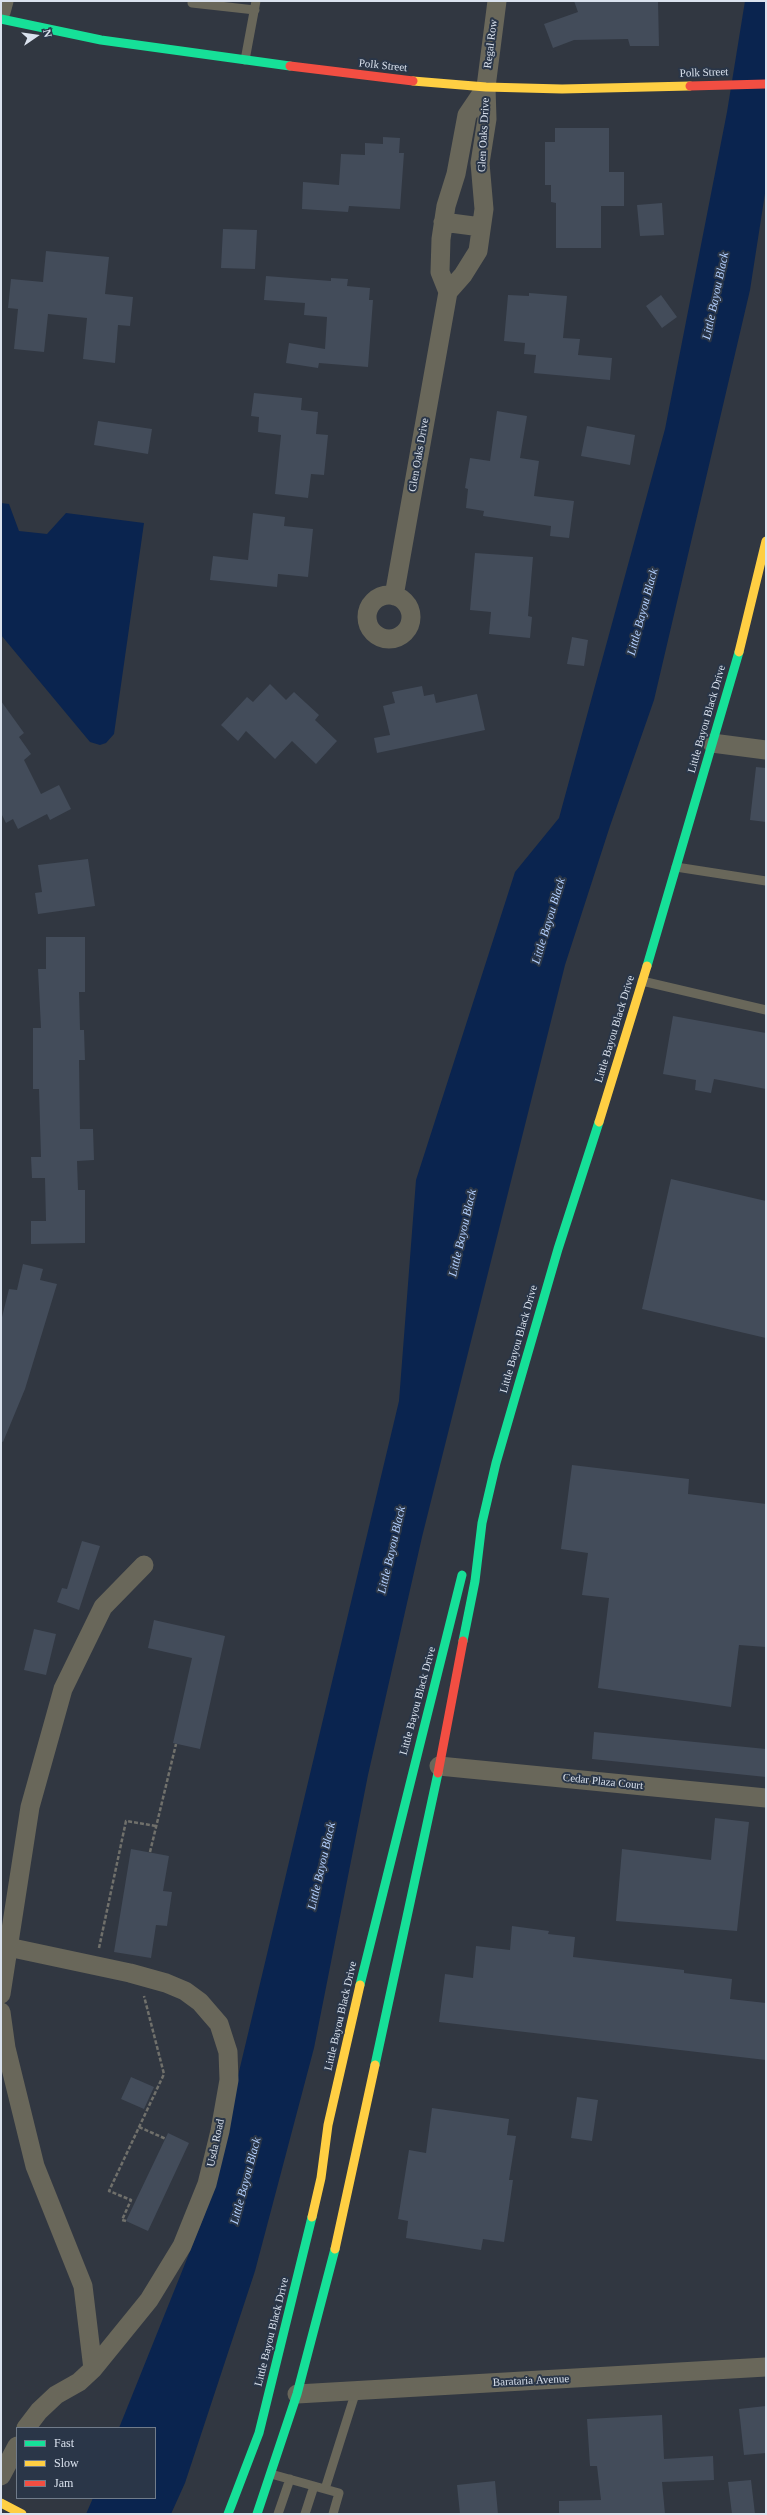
<!DOCTYPE html>
<html>
<head>
<meta charset="utf-8">
<style>
	body { margin:0 }
	#map { position:relative; width:767px; height:2515px; overflow:hidden; background:#313741; font-family:"Times New Roman",serif }
	canvas { display:block }
	.frame { position:absolute; inset:0; border:2px solid #dae2ee; pointer-events:none }
	.legend { position:absolute; left:16px; top:2427px; width:140px; height:72px; box-sizing:border-box; background:#2a3648; border:1px solid #707b8a; margin:0; padding:5px 7px; list-style:none; font-size:12px; color:#dae2ee }
	.legend li { display:flex; align-items:center; gap:8px; height:20px }
	.legend b { width:20px; border:1px solid #707b8a }
	.north { position:absolute; left:16px; top:16px; width:40px; height:40px; -webkit-text-stroke:3px #2a3648; paint-order:stroke; rotate:77deg; font-size:11px; font-weight:700; line-height:16px; text-align:center; color:#dae2ee }
	.north::after { content:''; display:block; margin:auto; width:14px; height:18px; background:#dae2ee; clip-path:polygon(50% 0,100% 100%,50% 72%,0 100%) }
</style>
</head>
<body>
<div id="map">
<canvas width="767" height="2515"></canvas>
<div class="frame"></div>
<ul class="legend">
<li><b style="height:5px;background:#16e098"></b>Fast</li>
<li><b style="height:5px;background:#ffcf43"></b>Slow</li>
<li><b style="height:5px;background:#f24e42"></b>Jam</li>
</ul>
<div class="north">N</div>
</div>
<script>
const context = document.querySelector('canvas').getContext('2d');
context.lineJoin = 'round';
function paint(path, color) {
  context.fillStyle = color;
  context.fill(path, 'evenodd');
}
function poly(rows) {
  const path = new Path2D();
  for (const r of rows) {
    if (r.length === 3) {
      path.moveTo(r[0] + r[2], r[1]);
      path.arc(r[0], r[1], r[2], 0, 2 * Math.PI);
      continue;
    }
    path.moveTo(r[0], r[1]);
    for (let i = 2; i < r.length; i += 2) path.lineTo(r[i], r[i + 1]);
  }
  return path;
}
function strokePath(path, color, width, dash) {
  context.strokeStyle = color;
  context.lineWidth = width;
  context.lineCap = dash ? 'butt' : 'round';
  context.setLineDash(dash || []);
  context.stroke(path);
}
function drawText(font, color, halo, rows, align = 'center') {
  context.font = font + ' "Times New Roman",serif';
  context.lineWidth = 4;
  context.setLineDash([]);
  context.textBaseline = 'middle';
  context.strokeStyle = halo;
  context.fillStyle = color;
  for (const [text, x, y, turn = 0] of rows) {
    context.save();
    context.translate(x, y);
    context.rotate((+turn || 0) * Math.PI / 180);
    context.textAlign = isNaN(turn) ? turn : align;
    if (halo) context.strokeText(text, 0, 0);
    context.fillText(text, 0, 0);
    context.restore();
  }
}
paint(poly([
	[745,1,766,1,766,187,750,290,654,700,610,826,565,965,422,1537,368,1775,314,2048,255,2271,185,2483,171,2514,86,2514,93,2498,155,2498,155,2428,119,2428,205,2214,399,1401,416,1180,515,872,559,818,665,429,727,112],
	[1,503,9,504,19,531,47,534,66,513,144,523,114,734,106,743,100,745,90,742,1,635]
]), '#0a244f');
paint(poly([
	[574,1,658,1,659,46,630,46,628,39,574,40,553,48,544,24,578,12],
	[555,128,609,128,609,172,624,172,624,206,601,206,601,248,556,248,556,203,551,202,551,185,545,185,545,142,555,142],
	[383,137,400,138,399,153,404,153,400,209,349,206,348,212,302,209,303,182,339,185,341,154,365,155,365,143,383,144],
	[662,203,664,235,640,236,637,205],
	[223,229,257,230,255,269,221,268],
	[46,251,109,257,105,294,133,297,130,326,118,325,115,363,83,359,87,318,48,314,44,352,14,349,18,309,8,308,11,279,43,282],
	[266,276,331,281,331,278,348,279,347,286,370,288,369,300,373,300,368,367,319,363,318,368,286,363,289,343,325,349,327,317,304,315,305,303,264,300],
	[529,293,567,296,563,338,580,339,578,355,612,358,610,380,534,373,536,355,524,354,525,343,504,341,508,295,529,296],
	[661,295,677,317,662,328,646,306],
	[254,393,302,398,301,410,318,412,316,434,328,435,324,475,311,474,308,498,275,494,281,435,258,432,259,417,251,416],
	[497,411,527,416,520,458,539,461,534,496,574,501,569,538,550,536,551,526,483,516,484,511,466,508,468,489,465,488,470,458,490,461],
	[98,421,152,429,148,454,94,445],
	[587,426,635,435,630,465,581,456],
	[253,513,285,517,284,526,313,529,308,577,278,574,277,587,210,580,213,556,248,560],
	[475,553,533,557,528,616,532,617,530,638,489,634,491,612,470,610],
	[572,637,588,640,584,666,567,664],
	[270,684,286,700,294,692,319,715,315,720,337,741,316,764,292,741,275,759,246,731,238,741,221,725,247,697,253,702],
	[422,686,424,696,434,694,436,703,477,694,485,730,377,753,374,738,390,735,383,706,395,703,392,692],
	[1,701,24,733,19,737,31,754,24,760,41,794,59,785,71,809,50,820,47,814,18,829,13,819,6,823,1,813],
	[756,767,766,768,766,822,750,820],
	[88,859,95,906,38,914,35,893,42,892,38,865],
	[46,937,85,937,85,992,79,992,80,1030,84,1030,85,1060,79,1060,80,1129,93,1129,94,1160,77,1161,78,1190,85,1190,85,1243,31,1244,31,1221,46,1221,45,1178,32,1178,31,1157,41,1157,39,1089,33,1089,33,1028,41,1028,38,969,46,969],
	[673,1016,766,1033,766,1089,714,1079,711,1093,695,1090,696,1080,663,1074],
	[671,1179,766,1201,766,1338,642,1309],
	[23,1264,43,1269,40,1280,57,1284,25,1389,3,1442,1,1441,1,1321,9,1289,17,1290],
	[572,1465,689,1479,688,1494,766,1504,766,1647,739,1645,731,1707,598,1688,609,1598,582,1595,588,1553,561,1549],
	[82,1541,100,1546,79,1610,57,1602,62,1588,67,1589],
	[154,1620,225,1636,200,1749,173,1743,192,1658,148,1648],
	[34,1629,56,1634,46,1675,24,1670],
	[594,1732,766,1749,766,1777,592,1759],
	[715,1818,749,1822,737,1931,616,1921,622,1849,711,1860],
	[131,1849,169,1856,163,1891,172,1892,167,1926,156,1925,151,1958,114,1952],
	[512,1926,549,1931,548,1934,575,1937,573,1957,684,1970,684,1973,732,1979,730,1999,766,2003,766,2060,439,2022,445,1974,473,1978,476,1946,510,1950],
	[131,2077,154,2087,144,2109,121,2099],
	[577,2097,598,2100,592,2141,571,2138],
	[432,2108,509,2119,507,2135,516,2136,509,2180,513,2180,504,2242,483,2239,481,2250,406,2238,408,2221,398,2219,409,2150,426,2153],
	[168,2133,189,2143,148,2231,126,2221],
	[766,2406,766,2453,744,2455,739,2409],
	[662,2415,664,2459,713,2456,714,2480,662,2482,665,2514,559,2514,559,2501,601,2500,597,2466,590,2466,587,2419],
	[751,2480,755,2514,732,2514,728,2482],
	[495,2481,498,2514,460,2514,457,2485]
]), '#434c5a');
strokePath(poly([
	[150,1852,176,1744],
	[99,1948,126,1821,156,1826],
	[139,2127,166,2139],
	[126,2221,122,2220,131,2200,109,2191,164,2074,144,1996]
]), '#70706b', 2.5, [4, 2]);
strokePath(poly([
	[192,3,255,10],
	[245,60,256,1],
	[676,867,766,881],
	[642,981,766,1010],
	[271,2474,339,2493,333,2514],
	[325,2489,356,2391],
	[278,2514,290,2479],
	[305,2514,314,2486]
]), '#69675a', 9);
strokePath(poly([
	[1,12,4,1],
	[443,222,481,227],
	[448,292,463,275,478,251,484,209,480,163,487,119,486,87,497,1],
	[389,617,22],
	[394,596,448,292,440,272,441,239,446,206,456,174,467,115,486,87],
	[712,743,766,750],
	[439,1766,766,1798],
	[8,1947,130,1973,166,1983,185,1991,200,2002,219,2024,228,2052,229,2080,220,2131,207,2184,182,2246,149,2300,93,2369,79,2382,56,2395,39,2411,26,2428],
	[1,1994,30,1807,63,1689,103,1607,144,1565],
	[1,2012,6,2048,35,2166,83,2286,93,2369],
	[297,2394,766,2367],
	[1,2476,17,2446]
]), '#69675a', 19);
strokePath(poly([
	[1,19,101,40,290,66],
	[647,966,739,652],
	[463,1641,475,1581,482,1523,496,1463,558,1249,599,1122],
	[360,1985,462,1575],
	[375,2065,438,1773],
	[228,2514,259,2433,312,2217],
	[257,2514,297,2394,335,2249]
]), '#16e098', 9);
strokePath(poly([
	[413,81,486,87,562,89,690,86],
	[739,652,766,541],
	[599,1122,647,966],
	[312,2217,321,2178,328,2125,360,1985],
	[335,2249,375,2065],
	[1,2503,22,2514]
]), '#ffcf43', 9);
strokePath(poly([
	[290,66,413,81],
	[690,86,766,84],
	[438,1773,463,1641]
]), '#f24e42', 9);
drawText('11px', '#dae2ee', '#2a3648', [
	["Regal Row",491,44,-83],
	["Polk Street",383,66,6],
	["Polk Street",704,73,-2],
	["Glen Oaks Drive",484,135,-87],
	["Glen Oaks Drive",419,455,-80],
	["Little Bayou Black Drive",707,719,-74],
	["Little Bayou Black Drive",615,1029,-73],
	["Little Bayou Black Drive",519,1339,-74],
	["Little Bayou Black Drive",418,1701,-75],
	["Cedar Plaza Court",603,1782,6],
	["Little Bayou Black Drive",341,2016,-77],
	["Usda Road",216,2143,-78],
	["Little Bayou Black Drive",272,2332,-76],
	["Barataria Avenue",531,2381,-3]
]);
drawText('italic 12px', '#b3d0ff', '#2a3648', [
	["Little Bayou Black",716,296,-78],
	["Little Bayou Black",643,612,-75],
	["Little Bayou Black",549,921,-73],
	["Little Bayou Black",463,1233,-77],
	["Little Bayou Black",392,1550,-77],
	["Little Bayou Black",322,1866,-77],
	["Little Bayou Black",246,2181,-75]
]);
</script>
</body>
</html>
